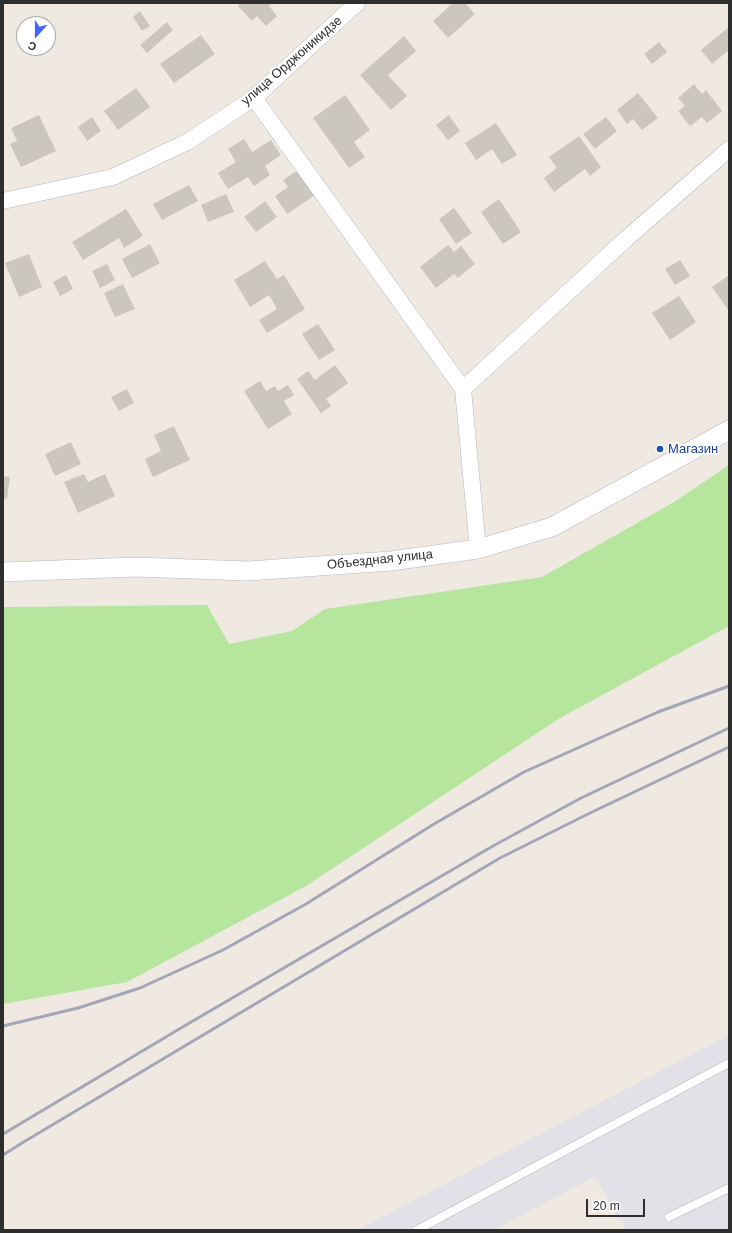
<!DOCTYPE html>
<html>
<head>
<meta charset="utf-8">
<style>
	body { margin:0 }
	#map { position:relative; width:732px; height:1233px; overflow:hidden; background:#efe9e1; font-family:Arial,sans-serif }
	canvas { display:block }
	.frame { position:absolute; inset:0; border:4px solid #2e2e2e; pointer-events:none }
	.north { position:absolute; left:16px; top:16px; width:40px; height:40px; box-sizing:border-box; background:#fff; border:1px solid #ababab; border-radius:50%; rotate:201deg; font-size:11px; font-weight:700; line-height:16px; text-align:center; color:#2e2e2e }
	.north::after { content:''; display:block; margin:auto; width:14px; height:18px; background:#4264fb; clip-path:polygon(50% 0,100% 100%,50% 72%,0 100%) }
	.scale { position:absolute; left:586px; top:1199px; width:59px; height:18px; box-sizing:border-box; border:2px solid #2e2e2e; border-top:0; padding-left:5px; font-size:12px; line-height:14px; white-space:nowrap; color:#2e2e2e; -webkit-text-stroke:3px #fff; paint-order:stroke }
</style>
</head>
<body>
<div id="map">
<canvas width="732" height="1233"></canvas>
<div class="frame"></div>
<div class="north">С</div>
<div class="scale">20 m</div>
</div>
<script>
const context = document.querySelector('canvas').getContext('2d');
context.lineJoin = 'round';
function paint(path, color) {
  context.fillStyle = color;
  context.fill(path, 'evenodd');
}
function poly(rows) {
  const path = new Path2D();
  for (const r of rows) {
    path.moveTo(r[0], r[1]);
    for (let i = 2; i < r.length; i += 2) path.lineTo(r[i], r[i + 1]);
  }
  return path;
}
function strokePath(path, color, width, dash) {
  context.strokeStyle = color;
  context.lineWidth = width;
  context.lineCap = dash ? 'butt' : 'round';
  context.setLineDash(dash || []);
  context.stroke(path);
}
function drawText(font, color, halo, rows, align = 'center') {
  context.font = font + ' Arial,sans-serif';
  context.lineWidth = 3.5;
  context.setLineDash([]);
  context.textBaseline = 'middle';
  context.strokeStyle = halo;
  context.fillStyle = color;
  for (const [text, x, y, turn = 0] of rows) {
    context.save();
    context.translate(x, y);
    context.rotate((+turn || 0) * Math.PI / 180);
    context.textAlign = isNaN(turn) ? turn : align;
    if (halo) context.strokeText(text, 0, 0);
    context.fillText(text, 0, 0);
    context.restore();
  }
}
paint(poly([
	[729,1035,729,1230,626,1230,594,1177,494,1230,357,1230]
]), '#e3e1e8');
paint(poly([
	[729,465,729,626,560,718,306,886,127,982,3,1004,3,607,207,605,229,644,292,631,325,609,542,577,674,502]
]), '#b6e59e');
paint(poly([
	[241,3,273,3,269,6,277,16,266,26,257,16,252,21,238,6],
	[453,3,465,3,475,14,448,38,433,21],
	[140,11,150,26,142,31,133,17],
	[167,22,173,30,147,53,140,45],
	[729,27,729,50,712,64,701,50],
	[201,35,215,54,174,83,160,64],
	[404,36,416,51,388,75,407,96,391,110,360,75],
	[659,42,667,52,652,64,644,54],
	[694,84,702,94,706,90,722,111,707,123,702,117,690,126,678,111,685,106,678,98],
	[136,88,150,107,118,130,104,111],
	[638,93,658,118,642,130,633,119,627,124,617,110],
	[345,95,370,130,354,142,365,157,349,168,313,118],
	[39,115,56,151,21,167,10,144,17,141,11,128],
	[449,115,460,131,448,140,436,125],
	[92,117,101,131,87,141,78,127],
	[606,117,617,131,595,149,583,134],
	[496,123,517,155,502,164,492,149,476,160,465,143],
	[579,136,601,167,590,176,585,169,554,192,544,178,557,168,549,157],
	[244,139,252,152,271,140,281,155,265,166,270,175,254,186,248,177,228,189,218,173,236,162,228,149],
	[298,170,315,195,287,214,275,196,288,187,283,180],
	[189,185,198,201,162,220,153,204],
	[226,194,234,212,208,222,201,205],
	[499,199,521,232,503,244,481,212],
	[265,201,277,217,256,232,244,217],
	[454,208,472,233,456,244,439,219],
	[126,209,143,236,124,248,119,238,83,260,72,242],
	[150,244,160,263,132,278,122,259],
	[448,245,454,252,461,246,475,264,458,278,454,274,436,288,420,267],
	[29,254,42,287,19,297,5,263],
	[680,260,690,276,675,285,665,269],
	[265,261,277,279,284,275,305,309,267,333,259,320,277,309,269,295,250,307,234,280],
	[107,264,115,280,100,288,92,271],
	[66,275,73,289,60,296,53,282],
	[729,275,729,311,712,287],
	[123,284,135,309,115,317,104,293],
	[679,296,696,322,670,340,652,313],
	[318,324,335,350,319,360,302,334],
	[335,365,348,383,326,399,331,406,321,413,297,379,308,371,315,380],
	[260,381,266,391,275,386,278,391,288,385,294,395,284,401,292,414,268,429,244,391],
	[127,389,134,403,119,411,111,397],
	[174,426,190,460,153,477,145,459,161,451,154,435],
	[71,442,81,464,55,476,45,454],
	[84,474,88,482,105,474,115,496,78,513,64,482],
	[3,476,10,477,7,499,3,498]
]), '#cbc7bf');
const service = poly([
	[669,1217,729,1188],
	[417,1230,729,1063]
]);
const minor = poly([
	[254,98,463,389,478,549],
	[3,201,113,177,187,142,254,98,357,3],
	[463,389,626,239,729,149]
]);
const tertiary = poly([
	[3,572,136,567,248,571,391,561,478,549,552,527,729,430]
]);
strokePath(service, '#b4b7c1', 9);
strokePath(minor, '#b4b7c1', 17);
strokePath(tertiary, '#b4b7c1', 20);
strokePath(service, '#fff', 8);
strokePath(minor, '#fff', 16);
strokePath(tertiary, '#fff', 19);
strokePath(poly([
	[3,1026,78,1008,140,988,223,950,306,904,434,824,524,772,658,712,729,686],
	[3,1134,186,1025,493,846,581,798,729,728],
	[3,1155,22,1143,500,858,590,813,729,747]
]), '#a3a6b8', 3);
for (const [x, y, r, color] of [
	[660,449,4,"#1a4fb4"]
]) {
  const dot = new Path2D();
  dot.arc(x, y, r, 0, 2 * Math.PI);
  context.fillStyle = color;
  context.fill(dot);
  strokePath(dot, '#fff', 1.5);
}
drawText('13px', '#2e2e2e', '#fff', [
	["улица Орджоникидзе",292,61,-41],
	["Объездная улица",380,560,-6]
]);
drawText('13px', '#164399', '#fff', [
	["Магазин",668,449]
], 'left');
</script>
</body>
</html>
